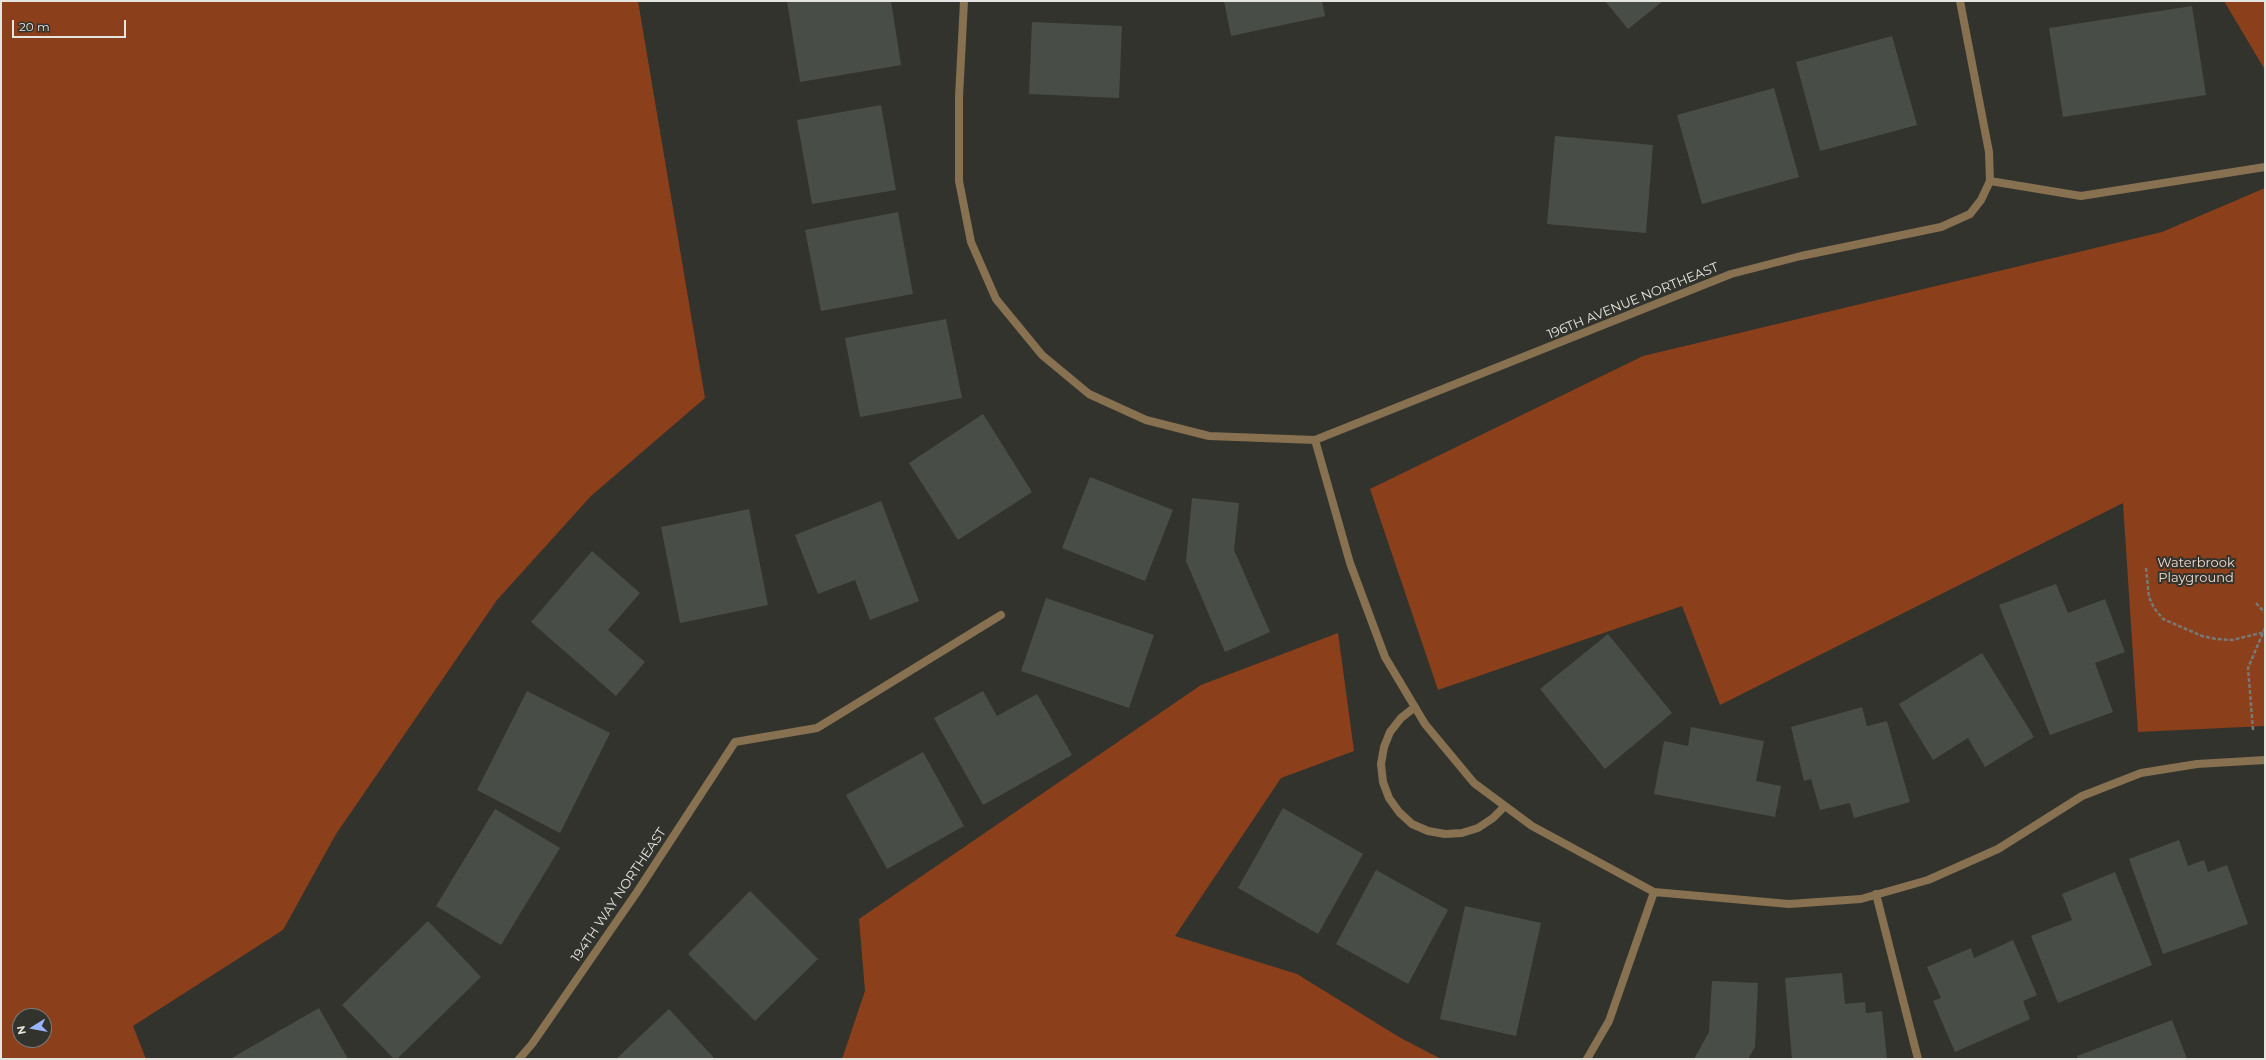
<!DOCTYPE html>
<html>
<head>
<meta charset="utf-8">
<style>
	body { margin:0 }
	#map { position:relative; width:2266px; height:1060px; overflow:hidden; background:#32332d; font-family:Montserrat,sans-serif }
	canvas { display:block }
	.frame { position:absolute; inset:0; border:2px solid #e4e4e0; pointer-events:none }
	.north { position:absolute; left:12px; top:1008px; width:40px; height:40px; box-sizing:border-box; background:#32332d; border:1px solid #797a75; border-radius:50%; rotate:259deg; font-size:11px; font-weight:700; line-height:16px; text-align:center; color:#e4e4e0 }
	.north::after { content:''; display:block; margin:auto; width:14px; height:18px; background:#99b5fd; clip-path:polygon(50% 0,100% 100%,50% 72%,0 100%) }
	.scale { position:absolute; left:12px; top:20px; width:114px; height:18px; box-sizing:border-box; border:2px solid #e4e4e0; border-top:0; padding-left:5px; font-size:12px; line-height:14px; white-space:nowrap; color:#e4e4e0; -webkit-text-stroke:3px #32332d; paint-order:stroke }
</style>
</head>
<body>
<div id="map">
<canvas width="2266" height="1060"></canvas>
<div class="frame"></div>
<div class="north">N</div>
<div class="scale">20 m</div>
</div>
<script>
const context = document.querySelector('canvas').getContext('2d');
context.lineJoin = 'round';
function paint(path, color) {
  context.fillStyle = color;
  context.fill(path, 'evenodd');
}
function poly(rows) {
  const path = new Path2D();
  for (const r of rows) {
    path.moveTo(r[0], r[1]);
    for (let i = 2; i < r.length; i += 2) path.lineTo(r[i], r[i + 1]);
  }
  return path;
}
function strokePath(path, color, width, dash) {
  context.strokeStyle = color;
  context.lineWidth = width;
  context.lineCap = dash ? 'butt' : 'round';
  context.setLineDash(dash || []);
  context.stroke(path);
}
function drawText(font, color, halo, rows, align = 'center') {
  context.font = font + ' Montserrat,sans-serif';
  context.lineWidth = 4;
  context.setLineDash([]);
  context.textBaseline = 'middle';
  context.strokeStyle = halo;
  context.fillStyle = color;
  for (const [text, x, y, turn = 0] of rows) {
    context.save();
    context.translate(x, y);
    context.rotate((+turn || 0) * Math.PI / 180);
    context.textAlign = isNaN(turn) ? turn : align;
    if (halo) context.strokeText(text, 0, 0);
    context.fillText(text, 0, 0);
    context.restore();
  }
}
paint(poly([
	[1,1,638,1,705,398,591,496,497,600,336,834,283,930,133,1026,146,1059,1,1059],
	[20,1016,44,1016,44,1040,20,1040],
	[2224,1,2265,1,2265,70],
	[2265,188,2265,726,2138,732,2123,503,1720,705,1682,606,1438,690,1370,489,1643,356,2162,232],
	[1338,633,1354,751,1281,778,1175,936,1297,974,1399,1037,1441,1059,842,1059,865,991,859,919,1201,685]
]), '#8b3f1a');
paint(poly([
	[787,1,891,1,901,65,800,82],
	[1224,1,1322,1,1325,16,1231,36],
	[1605,1,1663,1,1628,29],
	[2192,6,2206,95,2063,117,2049,28],
	[1032,22,1122,26,1119,98,1029,94],
	[1892,36,1917,125,1820,151,1796,62],
	[1774,88,1799,177,1702,204,1677,115],
	[881,105,896,190,812,204,797,120],
	[1555,136,1653,145,1646,233,1547,224],
	[898,212,913,294,821,311,805,230],
	[946,319,962,398,860,417,845,338],
	[983,414,1032,492,958,540,909,463],
	[1090,477,1173,510,1145,581,1062,548],
	[1192,498,1239,503,1234,550,1270,632,1225,652,1186,561],
	[881,501,919,601,870,620,855,580,818,594,795,535],
	[749,509,768,605,680,623,661,527],
	[592,551,640,593,608,630,645,662,616,696,531,622],
	[2056,584,2068,613,2105,599,2125,652,2095,663,2113,712,2050,735,1999,605],
	[1046,598,1154,635,1129,708,1021,671],
	[1608,634,1672,713,1605,769,1540,689],
	[1982,653,2034,737,1985,767,1968,738,1933,760,1899,704],
	[527,691,610,733,560,833,477,790],
	[983,691,997,716,1037,694,1072,755,983,805,934,718],
	[1862,707,1867,726,1887,721,1910,802,1854,818,1850,803,1820,810,1811,779,1804,781,1791,727],
	[1691,727,1764,741,1756,781,1781,786,1775,817,1654,794,1664,741,1688,746],
	[923,752,964,826,887,869,846,795],
	[1283,808,1363,854,1318,934,1238,888],
	[495,809,560,848,501,945,436,906],
	[2179,840,2188,866,2204,860,2208,872,2227,865,2248,924,2163,954,2129,859],
	[1376,870,1448,910,1408,984,1336,944],
	[2115,872,2152,965,2058,1003,2031,936,2072,920,2062,894],
	[750,891,818,959,755,1021,688,954],
	[1465,906,1541,923,1516,1036,1440,1019],
	[428,921,481,977,397,1059,394,1059,342,1005],
	[2013,940,2037,995,2023,1001,2030,1019,1955,1052,1933,1001,1941,998,1927,967,1971,948,1974,958],
	[1842,973,1845,1004,1865,1002,1866,1013,1882,1011,1887,1059,1792,1059,1785,978],
	[1712,981,1758,983,1755,1047,1748,1059,1694,1059,1709,1032],
	[319,1008,348,1059,230,1059],
	[669,1009,715,1059,616,1059],
	[2172,1020,2187,1059,2078,1059,2077,1056]
]), '#494d48');
strokePath(poly([
	[2146,568,2149,597,2154,608,2163,619,2202,636,2216,639,2232,640,2265,632],
	[2256,603,2265,613],
	[2253,730,2248,668,2265,628]
]), '#787974', 2.5, [4, 2]);
strokePath(poly([
	[1876,894,1918,1059]
]), '#877150', 8);
strokePath(poly([
	[964,1,959,97,959,181,971,242,996,299,1042,355,1089,394,1146,420,1209,436,1315,440,1731,274,1801,256,1941,227,1970,214,1981,200,1990,181,1989,152,1960,1],
	[1990,181,2081,196,2265,167],
	[1315,440,1350,563,1385,657,1425,724,1474,783,1532,826,1654,892,1789,904,1861,899,1928,880,1998,849,2082,796,2141,773,2197,764,2265,760],
	[1415,707,1401,718,1390,732,1384,747,1381,764,1383,782,1389,798,1399,812,1412,824,1428,831,1445,834,1462,833,1478,828,1493,818,1505,806],
	[519,1059,532,1044,637,892,735,742,817,728,1001,615],
	[1587,1059,1609,1021,1654,892]
]), '#877150', 8);
drawText('13px', '#e4e4e0', '#32332d', [
	["196TH AVENUE NORTHEAST",1633,301,-22],
	["194TH WAY NORTHEAST",619,895,-56]
]);
drawText('13px', '#f2d9cf', '#32332d', [
	["Waterbrook",2196,563],
	["Playground",2196,578]
]);
</script>
</body>
</html>
